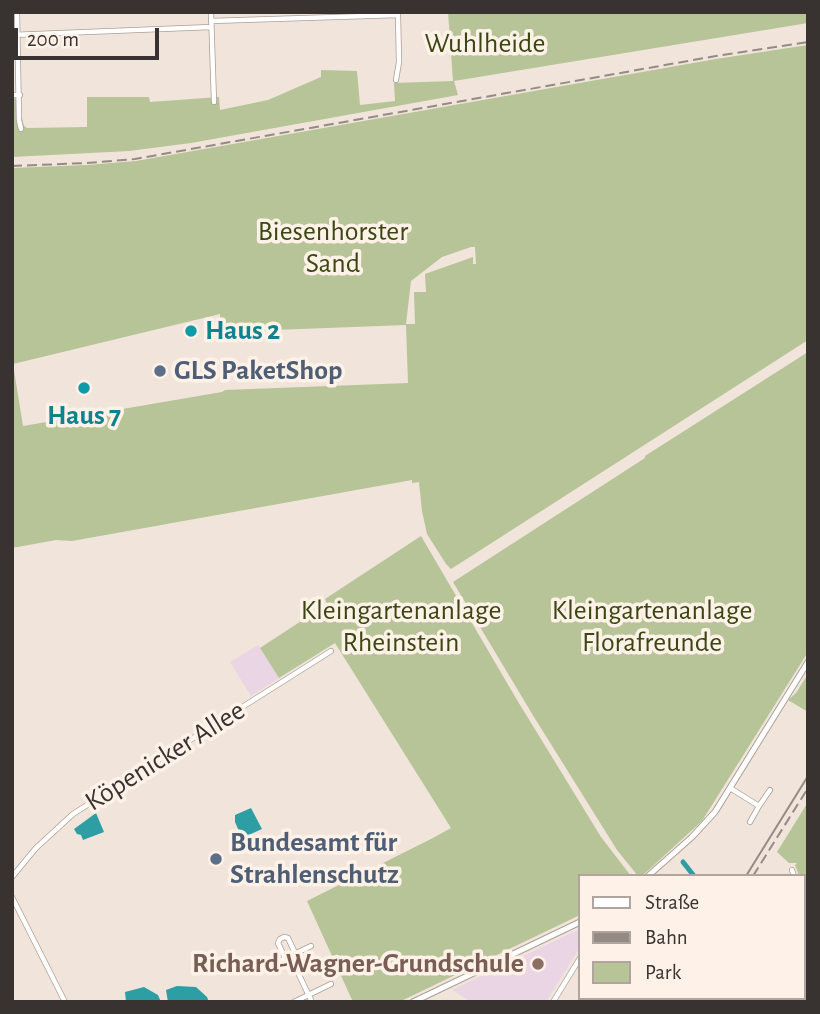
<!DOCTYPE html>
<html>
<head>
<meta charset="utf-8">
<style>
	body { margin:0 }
	#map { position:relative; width:820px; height:1014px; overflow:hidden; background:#f0e4db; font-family:"Alegreya Sans",sans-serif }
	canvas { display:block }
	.frame { position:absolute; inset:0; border:14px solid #383330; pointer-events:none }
	.legend { position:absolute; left:578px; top:874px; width:228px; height:126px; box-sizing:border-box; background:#fef1e8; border:2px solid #afa59e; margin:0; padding:9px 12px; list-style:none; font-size:21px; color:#383330 }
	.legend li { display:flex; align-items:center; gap:14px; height:35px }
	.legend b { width:35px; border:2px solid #afa59e }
	.scale { position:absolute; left:14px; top:28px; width:145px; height:32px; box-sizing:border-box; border:4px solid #383330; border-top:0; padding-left:9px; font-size:21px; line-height:24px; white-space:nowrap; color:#383330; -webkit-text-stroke:5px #fef1e8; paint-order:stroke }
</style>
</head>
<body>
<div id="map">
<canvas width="820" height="1014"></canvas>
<div class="frame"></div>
<ul class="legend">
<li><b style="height:9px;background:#fff"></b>Straße</li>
<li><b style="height:9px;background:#948b85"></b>Bahn</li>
<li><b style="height:19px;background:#b6c497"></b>Park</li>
</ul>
<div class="scale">200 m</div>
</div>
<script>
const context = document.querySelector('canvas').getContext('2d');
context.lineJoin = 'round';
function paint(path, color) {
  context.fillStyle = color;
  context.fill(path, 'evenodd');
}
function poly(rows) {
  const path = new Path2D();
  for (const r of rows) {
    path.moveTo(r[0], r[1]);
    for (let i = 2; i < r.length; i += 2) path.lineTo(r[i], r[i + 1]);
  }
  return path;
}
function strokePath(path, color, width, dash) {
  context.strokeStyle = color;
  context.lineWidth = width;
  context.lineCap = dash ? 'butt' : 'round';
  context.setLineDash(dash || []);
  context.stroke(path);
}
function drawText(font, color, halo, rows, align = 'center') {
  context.font = font + ' "Alegreya Sans",sans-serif';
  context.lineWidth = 7;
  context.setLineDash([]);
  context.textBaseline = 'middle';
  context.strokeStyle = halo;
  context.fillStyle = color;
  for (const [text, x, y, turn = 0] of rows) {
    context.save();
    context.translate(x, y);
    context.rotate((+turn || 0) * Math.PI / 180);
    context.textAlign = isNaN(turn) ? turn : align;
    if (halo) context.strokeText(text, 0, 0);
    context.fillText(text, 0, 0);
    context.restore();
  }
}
paint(poly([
	[258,645,279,678,251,696,230,662],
	[580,929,580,947,546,1002,471,1002,452,990]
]), '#ead5e4');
paint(poly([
	[448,12,808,12,808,23,454,81,458,95,191,143,129,151,12,157,12,99,17,98,24,126,27,128,87,127,87,97,149,97,150,102,219,97,220,110,268,100,321,77,321,70,357,71,360,105,395,101,394,83,453,81],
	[808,45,808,340,451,569,446,564,427,534,422,511,419,482,412,483,412,480,72,541,56,540,12,548,12,168,87,165,136,161,716,59],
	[471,247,475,247,476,264,473,264,473,257,425,274,426,292,414,292,415,324,406,324,411,281,442,257],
	[220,314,221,332,406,325,408,383,225,390,222,392,23,426,13,364],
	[808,352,808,652,702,821,642,876,638,876,617,850,534,717,453,582,645,458,645,456],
	[421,536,517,700,601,837,631,876,580,876,580,915,399,1002,353,1002,307,901,433,838,451,828,335,643,279,678,260,648,327,604,325,599],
	[808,674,808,712,788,700,796,693],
	[808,802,808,881,804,879,804,876,799,875,795,865,797,863,789,863,777,852]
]), '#b6c497');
paint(poly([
	[251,808,262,829,242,838,235,822,235,815],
	[96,813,104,832,83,840,81,835,77,834,74,829],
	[177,986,196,987,207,997,209,1002,168,1002,166,990],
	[144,987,158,995,161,1002,126,1002,125,992]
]), '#2d9fa4');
strokePath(poly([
	[701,1002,704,998]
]), '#2d9fa4', 2);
strokePath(poly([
	[683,862,694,876]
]), '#2d9fa4', 5);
const minor = poly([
	[17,12,19,120,21,129],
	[211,12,214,102],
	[211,21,398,15],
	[12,35,211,27],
	[396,80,399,62,398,15],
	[12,95,20,95],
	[730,788,759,806,750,822],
	[759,806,770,790],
	[792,870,794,876],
	[12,877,36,848,73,814,331,651],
	[804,886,808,888],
	[12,897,65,1002],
	[290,956,312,1002],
	[285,958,278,943,280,939,284,937,288,938,295,953],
	[263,969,311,946],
	[804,985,808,979],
	[773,998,779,1002],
	[294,1002,331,984],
	[553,1002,580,958],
	[632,1002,634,998],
	[715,1002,717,998],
	[762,1002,765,998],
	[793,1002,795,998]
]);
const tertiary = poly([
	[648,876,692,837,715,812,808,662],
	[413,1002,580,922]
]);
strokePath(minor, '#ab9f97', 6);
strokePath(tertiary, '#ab9f97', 7);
strokePath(minor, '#fff', 4.5);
strokePath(tertiary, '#fff', 5);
strokePath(poly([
	[746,876,808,776],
	[665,1002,667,998]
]), '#948b85', 2);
strokePath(poly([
	[12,166,87,163,135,159,716,56,808,42],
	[753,876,808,788],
	[678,1002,680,998]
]), '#948b85', 2, [10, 5]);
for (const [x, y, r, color] of [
	[191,331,7,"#0f9aa8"],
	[160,371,7,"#5c6f8a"],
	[84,388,7,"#0f9aa8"],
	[216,859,7,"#5c6f8a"],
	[538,964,7,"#8d6e63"]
]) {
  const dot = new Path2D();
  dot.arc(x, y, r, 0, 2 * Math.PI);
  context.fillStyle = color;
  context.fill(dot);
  strokePath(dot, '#fef1e8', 2.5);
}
drawText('28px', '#3a4712', '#fef1e8', [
	["Wuhlheide",485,44],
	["Biesenhorster",333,232],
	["Sand",333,264],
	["Kleingartenanlage",401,611],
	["Rheinstein",401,643],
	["Kleingartenanlage",652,611],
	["Florafreunde",652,643]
]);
drawText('bold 28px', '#0d838f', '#fef1e8', [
	["Haus 2",205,331],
	["Haus 7",84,416,"center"]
], 'left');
drawText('bold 28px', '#4e5e75', '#fef1e8', [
	["GLS PaketShop",174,371],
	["Bundesamt für",230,843],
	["Strahlenschutz",230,875]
], 'left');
drawText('28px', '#383330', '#fef1e8', [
	["Köpenicker Allee",165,756,-32]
]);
drawText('bold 28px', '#785e54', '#fef1e8', [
	["Richard-Wagner-Grundschule",524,964]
], 'right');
</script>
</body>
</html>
